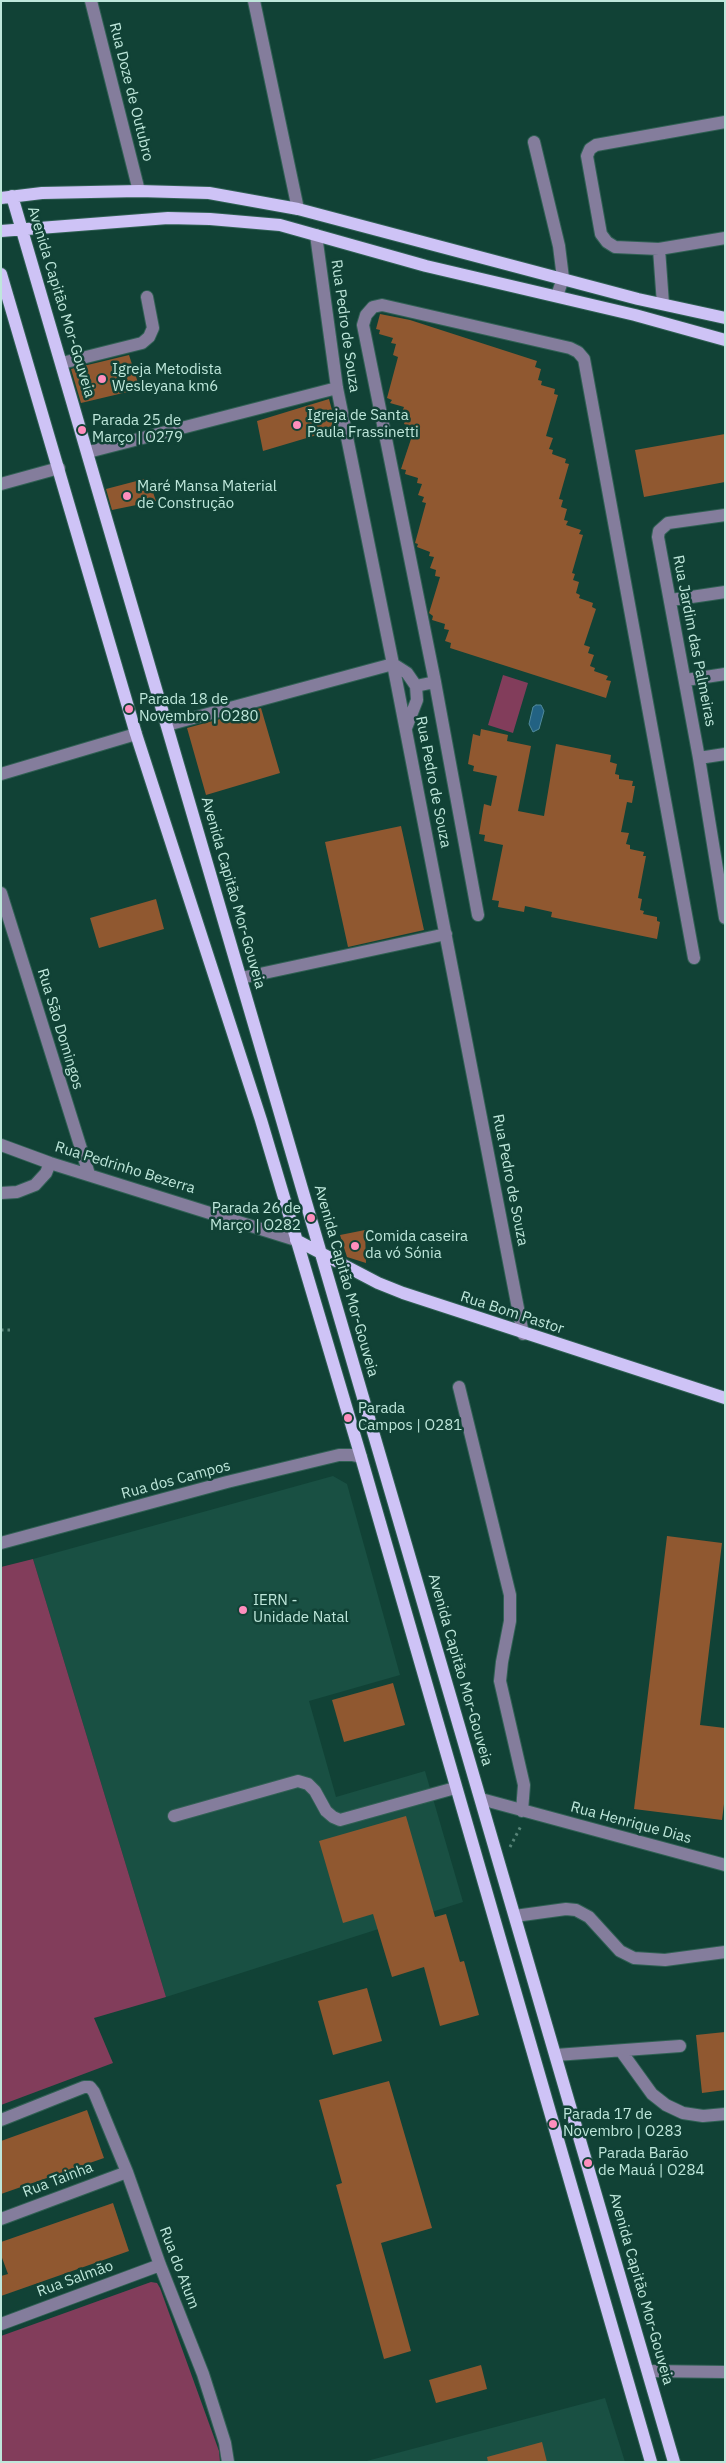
<!DOCTYPE html>
<html>
<head>
<meta charset="utf-8">
<style>
	body { margin:0 }
	#map { position:relative; width:726px; height:2463px; overflow:hidden; background:#114236; font-family:"IBM Plex Sans",sans-serif }
	canvas { display:block }
	.frame { position:absolute; inset:0; border:2px solid #bee7db; pointer-events:none }
</style>
</head>
<body>
<div id="map">
<canvas width="726" height="2463"></canvas>
<div class="frame"></div>
</div>
<script>
const context = document.querySelector('canvas').getContext('2d');
context.lineJoin = 'round';
function paint(path, color) {
  context.fillStyle = color;
  context.fill(path, 'evenodd');
}
function poly(rows) {
  const path = new Path2D();
  for (const r of rows) {
    path.moveTo(r[0], r[1]);
    for (let i = 2; i < r.length; i += 2) path.lineTo(r[i], r[i + 1]);
  }
  return path;
}
function strokePath(path, color, width, dash) {
  context.strokeStyle = color;
  context.lineWidth = width;
  context.lineCap = dash ? 'butt' : 'round';
  context.setLineDash(dash || []);
  context.stroke(path);
}
function drawText(font, color, halo, rows, align = 'center') {
  context.font = font + ' "IBM Plex Sans",sans-serif';
  context.lineWidth = 5;
  context.setLineDash([]);
  context.textBaseline = 'middle';
  context.strokeStyle = halo;
  context.fillStyle = color;
  for (const [text, x, y, turn = 0] of rows) {
    context.save();
    context.translate(x, y);
    context.rotate((+turn || 0) * Math.PI / 180);
    context.textAlign = isNaN(turn) ? turn : align;
    if (halo) context.strokeText(text, 0, 0);
    context.fillText(text, 0, 0);
    context.restore();
  }
}
paint(poly([
	[333,1476,347,1484,400,1675,309,1701,336,1797,425,1771,463,1902,166,1997,33,1559],
	[605,2398,625,2462,363,2462]
]), '#195043');
paint(poly([
	[503,675,528,683,513,733,488,725],
	[33,1559,166,1997,94,2018,113,2063,1,2105,1,1567],
	[151,2282,157,2283,160,2288,219,2451,220,2462,1,2462,1,2336]
]), '#823d5b');
const water = poly([
	[536,705,541,705,544,711,539,729,533,732,529,724,533,707,536,705]
]);
paint(water, '#226283');
strokePath(water, '#518a9d', 1);
paint(poly([
	[380,314,410,320,537,361,535,367,541,369,538,380,542,381,541,385,555,389,554,394,558,395,546,436,553,438,549,449,553,450,552,454,566,459,565,463,569,464,559,499,563,500,561,507,567,509,564,520,568,521,566,525,581,530,579,534,583,535,572,573,575,574,573,580,579,582,576,593,580,595,579,598,593,603,592,607,596,609,584,645,590,647,588,653,594,655,590,666,595,668,594,671,608,676,606,680,611,681,606,698,450,648,451,643,445,641,449,630,444,629,445,624,432,620,433,616,429,613,440,577,435,576,436,570,430,568,434,557,429,556,430,552,417,547,418,544,415,543,426,503,422,502,424,497,418,495,422,484,417,483,418,478,405,474,406,470,401,469,413,433,408,432,410,426,404,424,407,413,402,412,404,407,390,403,392,400,387,398,398,357,393,355,396,344,391,343,393,338,379,334,380,330,376,329],
	[129,355,140,389,81,403,71,369],
	[329,399,337,429,263,451,257,421],
	[725,434,725,482,644,497,635,450],
	[148,478,156,501,112,510,106,489],
	[261,708,280,773,206,795,187,728],
	[481,729,508,735,507,741,531,746,518,811,544,816,556,744,611,755,610,762,617,764,615,774,619,775,619,779,633,781,632,786,635,786,632,803,627,802,621,832,629,833,626,844,630,845,630,849,644,852,643,856,646,856,638,898,642,899,640,910,644,911,643,914,657,917,657,921,660,922,657,939,551,917,552,912,525,906,524,912,498,907,499,901,492,900,503,845,484,841,485,835,479,834,484,804,491,806,497,776,473,771,474,766,468,764,473,734,480,736],
	[401,826,424,930,348,947,325,842],
	[156,899,164,929,99,948,90,918],
	[365,1230,366,1263,347,1257,340,1235],
	[667,1536,722,1543,700,1725,725,1728,725,1796,722,1820,634,1809],
	[393,1683,405,1725,344,1742,332,1700],
	[406,1816,435,1917,446,1914,460,1962,464,1961,479,2015,440,2026,424,1967,392,1977,373,1914,343,1923,319,1841],
	[367,1988,382,2041,333,2055,318,2001],
	[725,2032,725,2090,702,2093,696,2035],
	[389,2081,432,2228,381,2243,411,2351,384,2359,336,2185,342,2183,319,2100],
	[87,2110,104,2158,1,2194,1,2141],
	[113,2203,129,2251,1,2296,1,2276,8,2274,1,2255,1,2242],
	[481,2365,487,2389,436,2403,429,2380],
	[542,2442,547,2462,488,2462,487,2457]
]), '#905830');
const minor = poly([
	[91,1,139,191],
	[254,1,298,209],
	[725,122,596,145,590,149,587,156,601,234,607,242,615,247,659,249,725,238],
	[534,142,559,246,563,278,557,296],
	[316,235,337,388,393,664,523,1334],
	[659,249,663,304],
	[62,363,142,343,149,337,153,328,147,297],
	[88,452,337,388],
	[1,484,59,468],
	[725,515,668,523,659,531,658,537,699,758,725,918],
	[671,600,725,592],
	[686,680,725,674],
	[435,682,478,915],
	[416,686,435,682,363,325,366,315,373,307,382,305,570,348,578,352,584,359,694,958],
	[167,725,393,664,407,673,416,686,417,700,406,728],
	[699,758,725,754],
	[1,774,136,734],
	[1,893,89,1174],
	[241,978,446,934],
	[1,1145,50,1163,296,1240],
	[1,1193,17,1192,35,1185,46,1173,50,1163],
	[459,1387,510,1595,510,1621,502,1662,500,1681,524,1785,522,1811],
	[1,1543,227,1482,339,1455,352,1455,361,1457],
	[481,1799,725,1865],
	[174,1816,298,1781,308,1784,315,1791,326,1811,333,1817,340,1820,455,1788],
	[515,1916,566,1909,576,1910,589,1917,620,1951,634,1958,665,1960,725,1952],
	[621,2051,652,2094,666,2105,683,2113,703,2116,725,2114],
	[556,2055,680,2046],
	[1,2120,84,2087,90,2087,94,2092,127,2172,160,2265,203,2374,225,2443,228,2462],
	[1,2219,127,2172],
	[1,2324,160,2265],
	[648,2371,725,2372]
]);
const major = poly([
	[12,196,674,2462],
	[1,198,42,193,139,191,209,193,298,209,638,299,725,318],
	[1,231,168,218,210,219,280,225,426,266,635,315,725,340],
	[1,274,136,734,261,1120,361,1457,651,2462],
	[296,1240,378,1283,403,1293,725,1398]
]);
strokePath(minor, '#306054', 14);
strokePath(major, '#306054', 14);
strokePath(poly([
	[1,1330,13,1330],
	[510,1847,522,1824]
]), '#568377', 3, [2.5, 4]);
strokePath(minor, '#847d9c', 12);
strokePath(major, '#cec3f6', 12);
for (const [x, y, r, color] of [
	[102,379,5,"#fe8ebd"],
	[297,425,5,"#fe8ebd"],
	[82,430,5,"#fe8ebd"],
	[127,496,5,"#fe8ebd"],
	[129,709,5,"#fe8ebd"],
	[311,1218,5,"#fe8ebd"],
	[355,1246,5,"#fe8ebd"],
	[348,1418,5,"#fe8ebd"],
	[243,1610,5,"#fe8ebd"],
	[553,2124,5,"#fe8ebd"],
	[588,2163,5,"#fe8ebd"]
]) {
  const dot = new Path2D();
  dot.arc(x, y, r, 0, 2 * Math.PI);
  context.fillStyle = color;
  context.fill(dot);
  strokePath(dot, '#114236', 2);
}
drawText('15px', '#bee7db', '#114236', [
	["Rua Doze de Outubro",131,92,76],
	["Avenida Capitão Mor-Gouveia",61,302,73],
	["Rua Pedro de Souza",345,326,82],
	["Rua Jardim das Palmeiras",694,641,79],
	["Rua Pedro de Souza",433,782,79],
	["Avenida Capitão Mor-Gouveia",233,893,74],
	["Rua São Domingos",60,1029,73],
	["Rua Pedrinho Bezerra",125,1168,17],
	["Rua Pedro de Souza",510,1180,79],
	["Avenida Capitão Mor-Gouveia",346,1281,74],
	["Rua Bom Pastor",512,1313,18],
	["Rua dos Campos",176,1480,-15],
	["Avenida Capitão Mor-Gouveia",460,1670,74],
	["Rua Henrique Dias",631,1823,15],
	["Rua Tainha",58,2180,-21],
	["Rua do Atum",179,2268,69],
	["Rua Salmão",75,2279,-20],
	["Avenida Capitão Mor-Gouveia",641,2289,74]
]);
drawText('15px', '#bee7db', '#114236', [
	["Igreja Metodista",112,370],
	["Wesleyana km6",112,387],
	["Igreja de Santa",307,416],
	["Paula Frassinetti",307,433],
	["Parada 25 de",92,421],
	["Março | O279",92,438],
	["Maré Mansa Material",137,487],
	["de Construção",137,504],
	["Parada 18 de",139,700],
	["Novembro | O280",139,717],
	["Parada 26 de",301,1209,"right"],
	["Março | O282",301,1226,"right"],
	["Comida caseira",365,1237],
	["da vó Sónia",365,1254],
	["Parada",358,1409],
	["Campos | O281",358,1426],
	["IERN -",253,1601],
	["Unidade Natal",253,1618],
	["Parada 17 de",563,2115],
	["Novembro | O283",563,2132],
	["Parada Barão",598,2154],
	["de Mauá | O284",598,2171]
], 'left');
</script>
</body>
</html>
